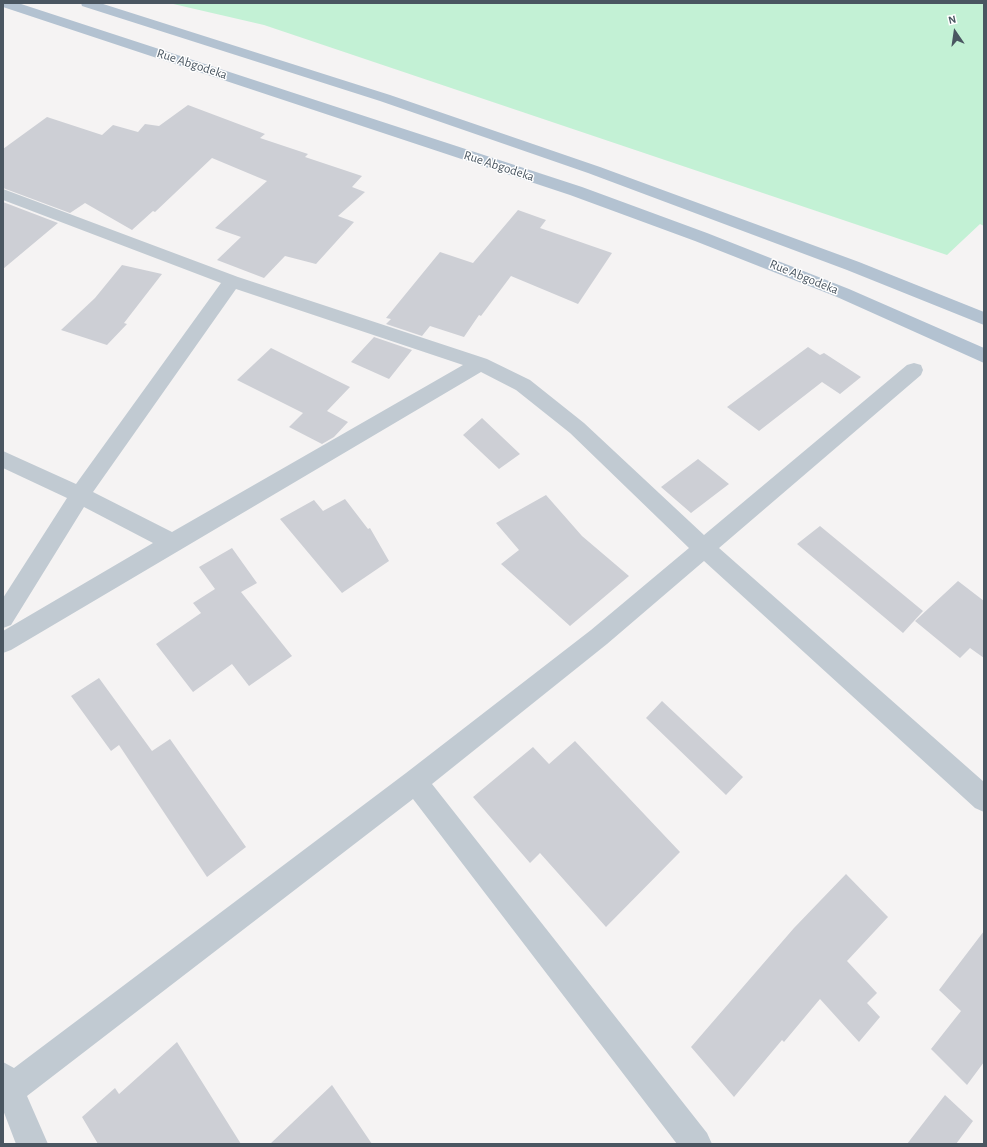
<!DOCTYPE html>
<html>
<head>
<meta charset="utf-8">
<style>
	body { margin:0 }
	#map { position:relative; width:987px; height:1147px; overflow:hidden; background:#f5f3f3; font-family:"Alegreya Sans",sans-serif }
	canvas { display:block }
	.frame { position:absolute; inset:0; border:4px solid #4a5661; pointer-events:none }
	.north { position:absolute; left:935px; top:12px; width:40px; height:40px; -webkit-text-stroke:3px #fff; paint-order:stroke; rotate:347deg; font-size:11px; font-weight:700; line-height:16px; text-align:center; color:#4a5661 }
	.north::after { content:''; display:block; margin:auto; width:14px; height:18px; background:#4a5661; clip-path:polygon(50% 0,100% 100%,50% 72%,0 100%) }
</style>
</head>
<body>
<div id="map">
<canvas width="987" height="1147"></canvas>
<div class="frame"></div>
<div class="north">N</div>
</div>
<script>
const context = document.querySelector('canvas').getContext('2d');
context.lineJoin = 'round';
function paint(path, color) {
  context.fillStyle = color;
  context.fill(path, 'evenodd');
}
function poly(rows) {
  const path = new Path2D();
  for (const r of rows) {
    path.moveTo(r[0], r[1]);
    for (let i = 2; i < r.length; i += 2) path.lineTo(r[i], r[i + 1]);
  }
  return path;
}
function drawText(font, color, halo, rows, align = 'center') {
  context.font = font + ' "Alegreya Sans",sans-serif';
  context.lineWidth = 3;
  context.setLineDash([]);
  context.textBaseline = 'middle';
  context.strokeStyle = halo;
  context.fillStyle = color;
  for (const [text, x, y, turn = 0] of rows) {
    context.save();
    context.translate(x, y);
    context.rotate((+turn || 0) * Math.PI / 180);
    context.textAlign = isNaN(turn) ? turn : align;
    if (halo) context.strokeText(text, 0, 0);
    context.fillText(text, 0, 0);
    context.restore();
  }
}
paint(poly([
	[169,3,984,3,984,226,980,224,947,255,264,25]
]), '#c3f1d5');
paint(poly([
	[188,105,265,134,260,138,308,154,305,157,362,176,352,187,365,192,338,216,354,222,316,264,285,256,264,278,217,260,241,237,215,228,267,181,212,158,155,212,153,211,132,230,85,203,70,213,3,188,3,149,47,117,102,135,113,125,138,132,145,124,159,126],
	[3,202,58,223,3,269],
	[518,210,546,220,540,228,612,253,578,304,511,276,481,316,479,315,464,337,430,326,422,336,386,324,391,319,386,318,440,252,473,263],
	[122,265,162,274,124,323,127,324,107,345,61,330,95,298],
	[374,337,412,350,389,379,351,362],
	[808,347,820,355,824,353,861,377,840,394,822,382,759,431,727,407],
	[271,348,350,387,327,411,348,422,334,437,322,444,289,427,303,413,237,380],
	[482,418,520,454,499,469,463,435],
	[698,459,729,484,691,513,661,487],
	[546,495,582,536,629,576,570,626,501,564,519,550,496,523],
	[345,499,368,529,370,528,389,561,342,593,280,519,314,500,323,511],
	[820,526,923,611,903,633,797,544],
	[232,548,257,583,241,592,292,656,249,686,232,664,193,692,156,644,201,613,193,603,215,589,199,567],
	[958,581,984,601,984,658,970,648,960,658,915,621],
	[99,678,152,751,170,739,246,847,207,877,119,745,111,751,71,696],
	[662,701,743,777,726,795,646,718],
	[575,741,680,852,606,927,540,853,530,863,473,797,533,747,549,764],
	[846,874,888,917,847,961,877,993,867,1003,880,1017,859,1042,820,999,784,1042,782,1040,734,1097,691,1047,794,928],
	[984,931,984,1062,967,1085,931,1049,961,1011,939,990],
	[177,1042,241,1144,98,1144,82,1117,115,1088,119,1094],
	[332,1085,372,1144,270,1144],
	[945,1095,973,1121,956,1144,907,1144]
]), '#cdcfd5');
paint(poly([
	[3,189,238,277,487,359,530,380,584,423,704,535,907,365,914,363,921,365,923,370,921,375,719,548,984,782,984,812,975,808,704,561,607,644,432,784,707,1133,712,1144,677,1144,413,799,27,1096,48,1144,16,1144,3,1110,3,1062,14,1068,406,773,591,630,689,548,570,433,516,390,481,372,11,650,3,653,3,631,153,543,84,507,11,625,3,628,3,598,67,498,3,468,3,451,76,484,221,283,3,200,3,189],
	[236,289,463,365,172,532,93,492,236,289]
]), '#c1cad2');
paint(poly([
	[3,3,18,3,582,187,707,233,849,289,984,348,984,363,837,297,695,241,570,195,3,7,3,3],
	[81,3,100,3,390,95,600,167,859,262,984,312,984,325,847,270,588,173,380,101,82,6,81,3]
]), '#b3c2d1');
drawText('13px', '#4a5661', '#fff', [
	["Rue Abgodeka",192,64,18],
	["Rue Abgodeka",499,166,18],
	["Rue Abgodeka",804,277,22]
]);
</script>
</body>
</html>
